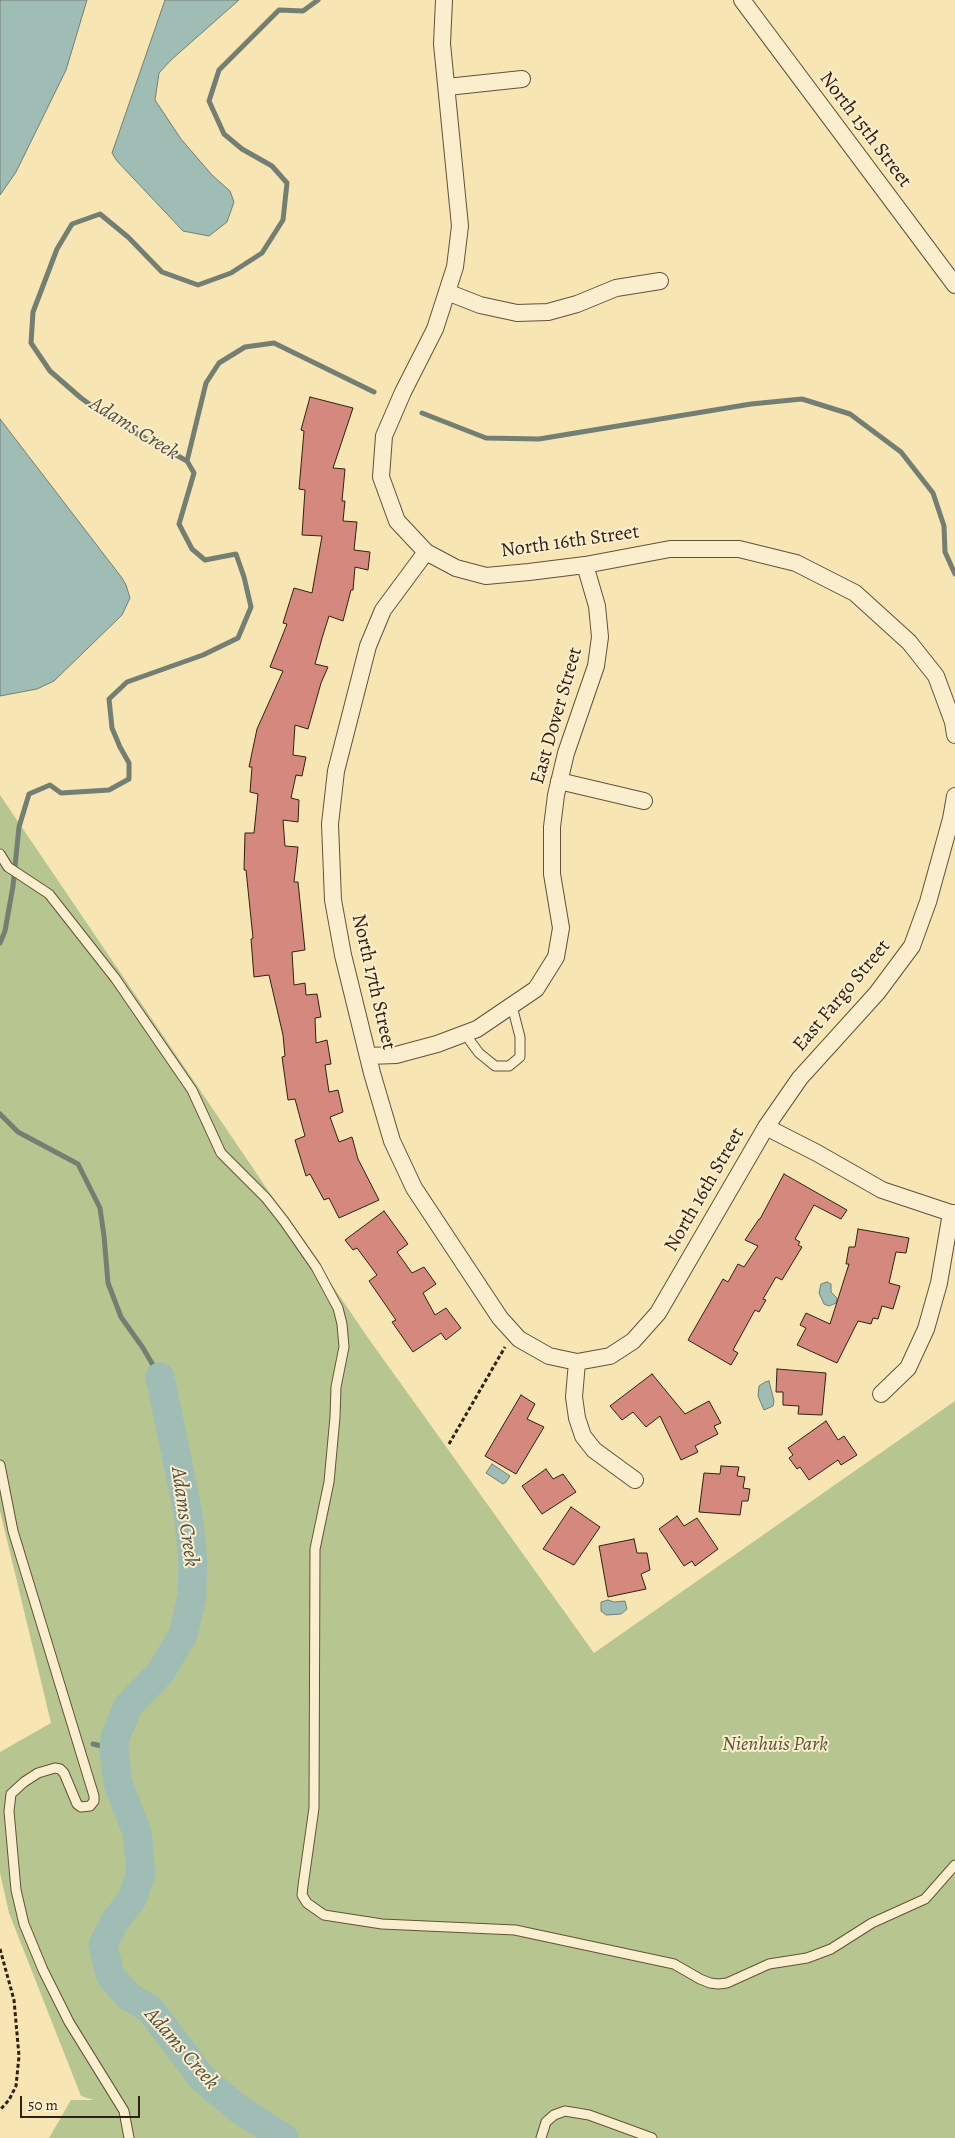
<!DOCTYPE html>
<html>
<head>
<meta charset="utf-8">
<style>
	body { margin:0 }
	#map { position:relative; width:955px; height:2138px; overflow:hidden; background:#f7e5b3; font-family:Alegreya,serif }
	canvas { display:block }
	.scale { position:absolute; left:20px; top:2096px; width:120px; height:22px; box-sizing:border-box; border:2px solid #312112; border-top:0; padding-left:6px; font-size:15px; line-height:18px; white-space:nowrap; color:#312112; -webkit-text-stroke:4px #faeece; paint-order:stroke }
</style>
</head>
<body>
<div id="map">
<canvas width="955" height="2138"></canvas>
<div class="scale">50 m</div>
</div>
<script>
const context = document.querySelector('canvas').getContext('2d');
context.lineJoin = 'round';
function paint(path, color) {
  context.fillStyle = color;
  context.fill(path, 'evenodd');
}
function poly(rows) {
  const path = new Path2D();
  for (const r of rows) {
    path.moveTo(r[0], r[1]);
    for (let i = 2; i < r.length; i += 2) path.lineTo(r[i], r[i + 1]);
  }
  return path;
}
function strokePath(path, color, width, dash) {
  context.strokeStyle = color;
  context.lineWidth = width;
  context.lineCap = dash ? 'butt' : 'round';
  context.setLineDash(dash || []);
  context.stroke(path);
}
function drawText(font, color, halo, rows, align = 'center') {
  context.font = font + ' Alegreya,serif';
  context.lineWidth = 4;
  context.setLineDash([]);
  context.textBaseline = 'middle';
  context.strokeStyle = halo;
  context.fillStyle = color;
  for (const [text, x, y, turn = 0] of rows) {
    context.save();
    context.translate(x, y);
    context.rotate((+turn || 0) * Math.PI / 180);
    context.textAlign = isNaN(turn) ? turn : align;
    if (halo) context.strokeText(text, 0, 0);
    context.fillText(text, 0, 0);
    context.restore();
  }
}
paint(poly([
	[0,795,366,1335,594,1653,955,1401,955,2138,49,2138,71,2100,94,2100,81,2096,9,1913,0,1873,0,1752,51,1723,0,1511]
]), '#b7c691');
const water = poly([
	[0,0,87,0,66,70,16,172,0,195,0,0],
	[165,0,239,0,171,60,159,73,155,100,181,139,212,175,230,191,234,202,227,222,209,236,183,231,117,161,112,153,165,0],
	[0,419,122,578,126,585,130,598,122,615,54,681,37,689,0,696,0,419],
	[827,1282,831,1284,831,1292,837,1298,836,1303,829,1306,824,1304,819,1293,821,1284,827,1282],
	[769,1381,774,1401,773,1406,764,1410,758,1396,759,1386,765,1382,769,1381],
	[492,1464,510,1476,506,1482,503,1484,486,1473,492,1464],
	[608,1600,614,1602,625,1601,627,1609,621,1614,606,1615,601,1611,601,1602,608,1600]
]);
paint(water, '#9fbdb4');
strokePath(water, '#737f73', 1);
strokePath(poly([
	[422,413,486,438,539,439,751,404,802,399,850,414,901,452,933,493,944,526,945,552,955,574],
	[187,461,206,383,219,363,245,347,274,343,374,392],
	[0,943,5,931,13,886,19,827,29,794,50,785,61,793,109,790,129,779,129,763,120,747,112,728,109,699,127,682,203,655,238,638,251,607,244,577,236,554,205,560,192,549,179,524,194,473,187,461,110,419,81,398,50,371,31,343,33,312,57,249,72,224,100,214,128,237,162,272,198,285,231,273,262,253,283,220,287,183,272,166,242,149,224,134,209,101,219,70,279,10,303,11,318,0],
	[0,1114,18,1132,78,1164,100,1208,104,1236,108,1283,121,1317,143,1348,160,1377],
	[93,1744,114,1749]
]), '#737f73', 5);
strokePath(poly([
	[160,1377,188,1513,193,1561,192,1596,183,1635,160,1673,128,1706,115,1738,114,1749,118,1784,137,1832,141,1873,132,1899,115,1921,103,1945,110,1975,128,1996,150,2009,202,2078,240,2110,284,2138]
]), '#9fbdb4', 29);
const building = poly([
	[310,397,353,408,333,468,345,469,342,501,345,501,343,521,357,522,354,550,370,552,368,570,355,567,353,590,351,590,343,621,329,616,322,638,315,664,328,667,321,683,308,729,295,725,293,755,306,757,302,776,296,775,291,798,299,800,298,822,283,820,285,846,298,847,294,882,298,882,305,950,292,952,294,985,305,983,306,995,317,994,321,1017,315,1018,316,1043,327,1040,331,1064,325,1065,329,1092,338,1090,343,1112,330,1117,339,1142,352,1137,358,1159,379,1200,339,1218,329,1198,324,1200,310,1174,306,1176,295,1140,305,1136,295,1099,288,1100,282,1057,285,1056,283,1035,269,975,254,977,251,939,253,938,246,870,244,870,245,833,254,833,258,794,250,792,252,767,249,767,257,729,283,671,270,667,287,624,283,623,294,588,312,593,322,536,302,535,305,490,299,489,304,431,301,430,310,397],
	[784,1174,847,1210,841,1219,814,1205,795,1239,800,1242,798,1245,802,1247,782,1280,776,1277,763,1299,766,1300,759,1312,755,1310,733,1350,738,1353,731,1365,688,1340,723,1279,728,1282,738,1264,744,1267,758,1246,745,1240,759,1219,760,1219,784,1174],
	[384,1211,408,1244,397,1252,412,1273,424,1267,436,1284,423,1293,435,1315,446,1308,461,1328,446,1340,441,1333,413,1352,392,1322,396,1320,369,1281,377,1275,357,1248,353,1250,345,1240,384,1211],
	[858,1229,909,1238,906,1253,896,1252,889,1283,900,1286,893,1309,882,1306,878,1319,873,1318,871,1324,858,1321,837,1363,797,1345,806,1328,800,1325,806,1313,830,1324,849,1264,846,1264,849,1247,855,1247,858,1229],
	[777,1369,826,1373,822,1415,798,1414,799,1406,783,1405,783,1392,776,1392,777,1369],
	[652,1374,685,1414,709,1401,721,1423,714,1426,718,1434,695,1446,698,1452,681,1460,660,1416,646,1427,633,1412,622,1420,610,1406,652,1374],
	[521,1395,535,1404,527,1419,544,1427,516,1474,485,1456,521,1395],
	[826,1421,838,1440,844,1436,857,1455,841,1465,838,1460,809,1480,800,1467,797,1469,789,1458,793,1455,788,1448,826,1421],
	[721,1466,739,1467,737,1476,745,1477,743,1488,750,1489,748,1501,742,1501,740,1515,699,1512,704,1473,720,1474,721,1466],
	[546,1469,553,1479,563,1474,576,1492,542,1514,522,1486,546,1469],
	[571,1507,600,1527,574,1565,543,1549,571,1507],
	[677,1516,684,1526,697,1518,718,1549,695,1566,692,1561,684,1566,659,1529,677,1516],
	[634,1539,637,1553,647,1553,650,1570,641,1574,646,1589,608,1597,599,1546,634,1539]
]);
paint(building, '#d5887d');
strokePath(building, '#312112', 1);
const lane = poly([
	[0,854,8,867,49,894,115,978,192,1090,221,1153,266,1198,284,1221,316,1267,338,1308,342,1324,344,1347,336,1387,335,1417,329,1482,315,1549,314,1808,303,1886,302,1895,307,1903,324,1915,382,1924,515,1930,674,1964,700,1979,710,1983,718,1984,727,1983,769,1964,807,1958,831,1949,872,1923,925,1899,955,1865],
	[465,1034,479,1053,495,1066,509,1066,520,1057,520,1037,512,1006],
	[0,1465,13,1531,94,1796,94,1801,90,1806,81,1807,77,1804,64,1773,60,1769,55,1768,38,1773,24,1782,11,1794,9,1811,16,1890,24,1924,43,1970,69,2022,124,2111,129,2138],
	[541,2138,546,2122,554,2115,565,2111,589,2115,652,2138]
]);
const street = poly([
	[444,0,442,44,460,226,455,267,435,329,403,392,384,436,381,477,397,521,426,552,456,568,486,576,529,572,585,565,670,549,739,549,796,563,855,593,909,642,936,676,953,722,955,735],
	[742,0,955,285],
	[447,87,522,79],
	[447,292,480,305,517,313,548,312,577,304,616,288,660,281],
	[426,552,383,610,368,646,336,771,330,824,333,900,343,955,372,1073,392,1141,414,1188,500,1318,519,1339,549,1356,577,1362,610,1356,633,1341,658,1313,766,1127,800,1078,877,993,912,946,928,902,951,819,955,796],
	[559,781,644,801],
	[368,1056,396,1055,437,1044,477,1029,536,989,556,957,561,928,552,874,552,827,556,795,566,753,596,666,600,637,597,606,585,565],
	[766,1127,817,1153,882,1190,951,1213],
	[577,1362,574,1397,577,1418,583,1436,594,1450,635,1480],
	[881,1394,908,1368,926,1329,939,1283,951,1213,955,1213]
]);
strokePath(lane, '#62523a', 11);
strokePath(street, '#62523a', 18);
strokePath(poly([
	[449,1444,505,1347],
	[0,1949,14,2000,19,2056,16,2086,9,2100,0,2110]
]), '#312112', 3, [4, 2.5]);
strokePath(lane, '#faeece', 9);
strokePath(street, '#faeece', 16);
drawText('20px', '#312112', '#faeece', [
	["North 15th Street",865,130,53],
	["North 16th Street",570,542,-8],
	["East Dover Street",557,716,-74],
	["North 17th Street",373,982,77],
	["East Fargo Street",842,996,-50],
	["North 16th Street",705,1190,-60]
]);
drawText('italic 20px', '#595338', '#faeece', [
	["Nienhuis Park",775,1745]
]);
drawText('italic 21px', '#525043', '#faeece', [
	["Adams Creek",134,429,32],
	["Adams Creek",184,1517,82],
	["Adams Creek",181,2049,49]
]);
</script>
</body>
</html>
